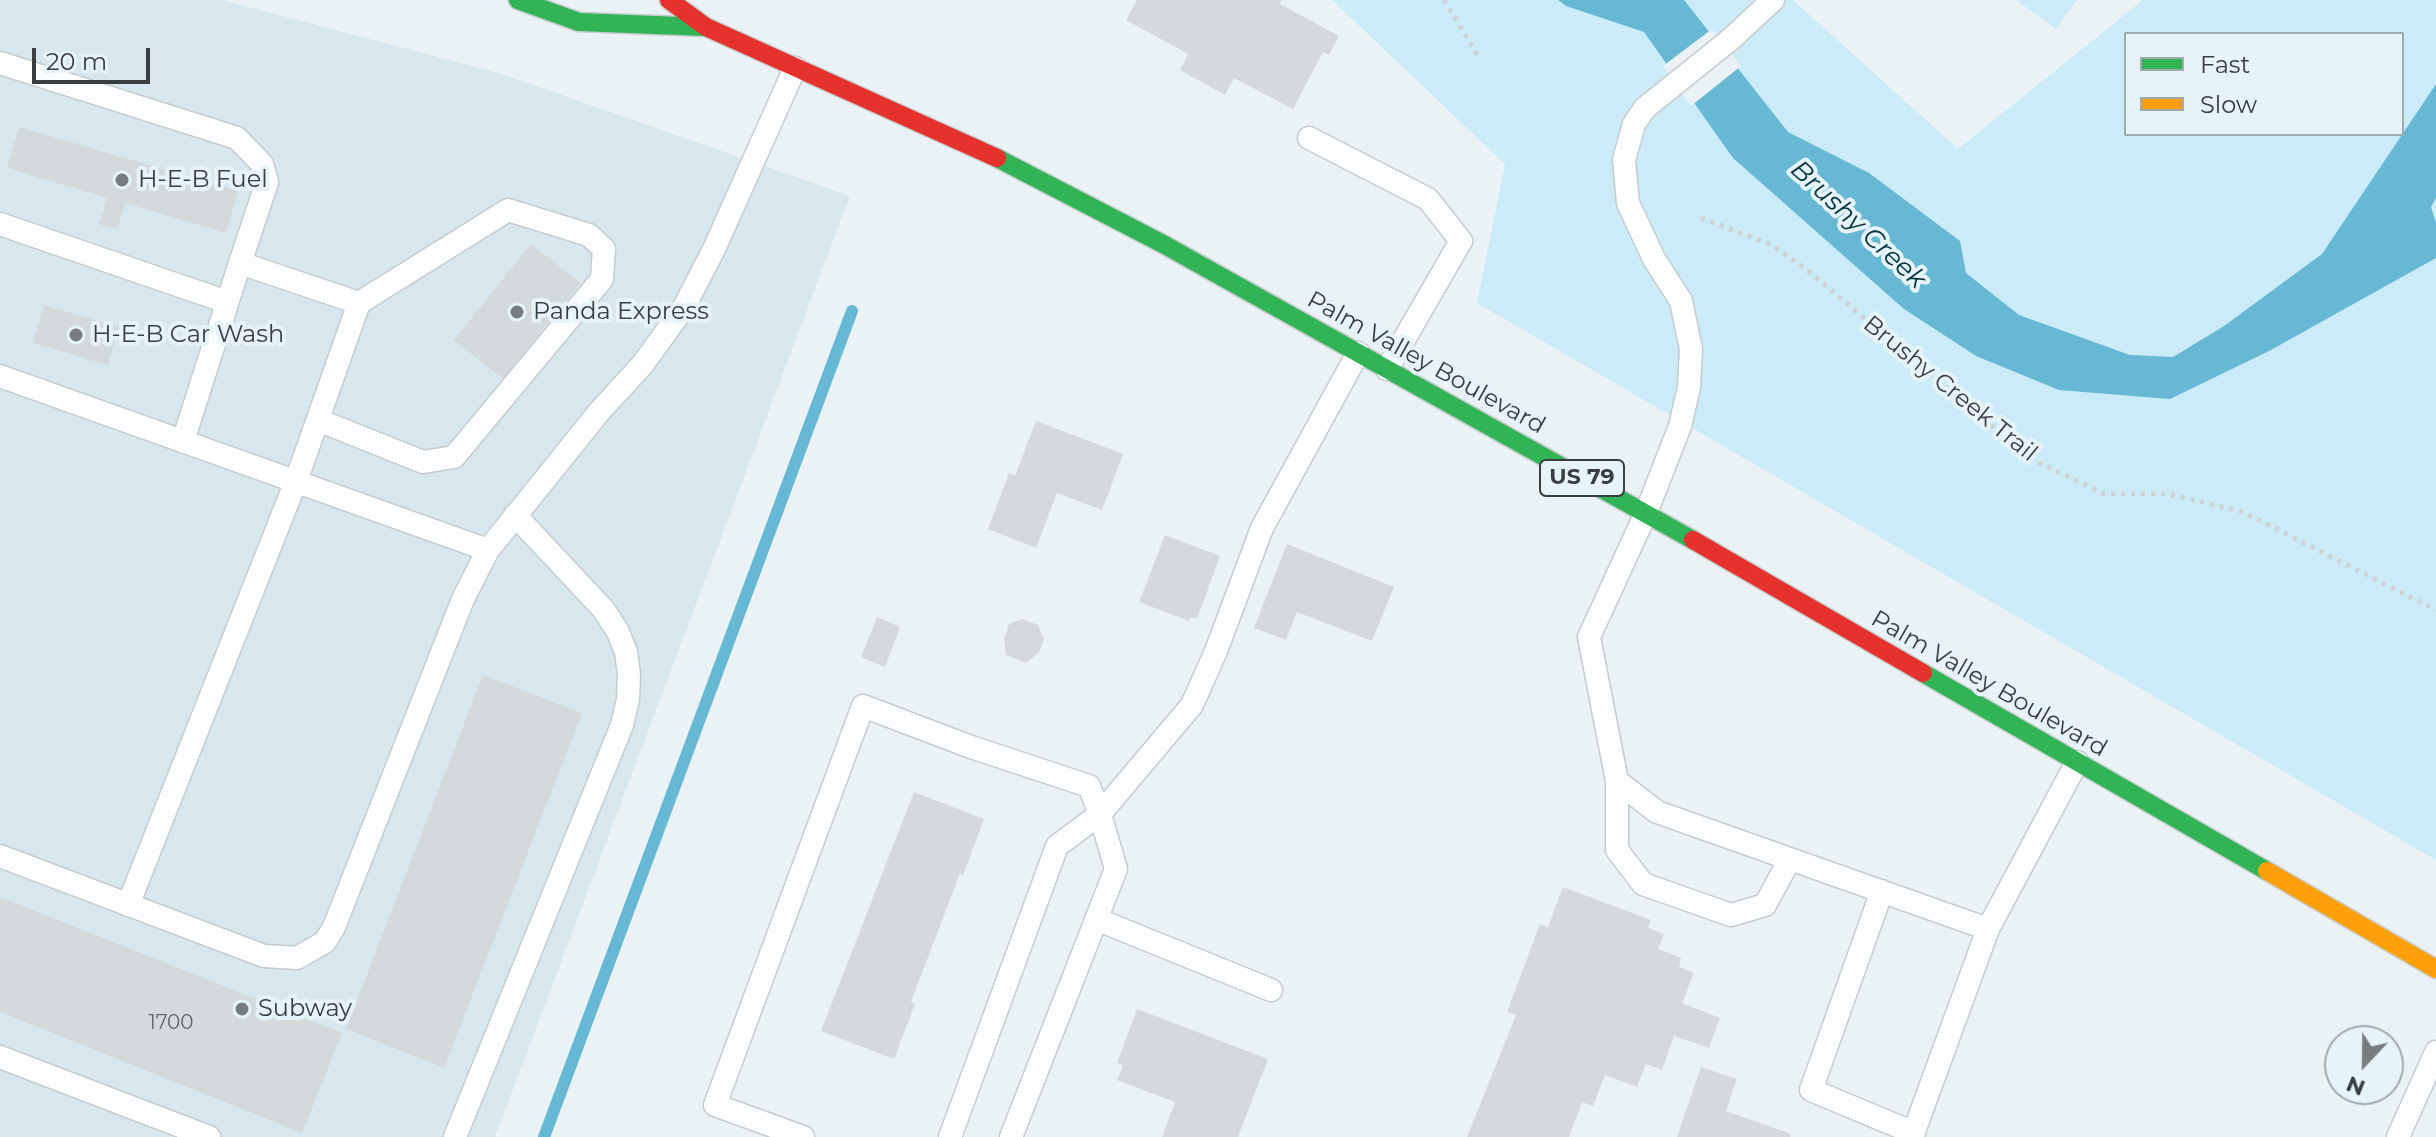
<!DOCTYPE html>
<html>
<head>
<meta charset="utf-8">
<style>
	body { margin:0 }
	#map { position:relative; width:2436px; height:1137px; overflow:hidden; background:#eaf2f5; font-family:Montserrat,sans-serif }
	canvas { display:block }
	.legend { position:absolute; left:2124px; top:32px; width:280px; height:104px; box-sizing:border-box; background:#e6f4f9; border:2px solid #a1abaf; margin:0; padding:10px 14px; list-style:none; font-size:24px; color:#393e40 }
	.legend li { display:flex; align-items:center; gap:16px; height:40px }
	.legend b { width:40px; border:2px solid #a1abaf }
	.north { position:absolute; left:2324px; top:1025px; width:80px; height:80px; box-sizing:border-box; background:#e6f4f9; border:2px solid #a1abaf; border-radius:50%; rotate:202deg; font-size:22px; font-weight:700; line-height:32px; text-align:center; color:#393e40 }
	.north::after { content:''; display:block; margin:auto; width:28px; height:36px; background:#777d7f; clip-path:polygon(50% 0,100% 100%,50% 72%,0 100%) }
	.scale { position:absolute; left:32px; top:48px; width:118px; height:36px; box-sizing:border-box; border:4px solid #393e40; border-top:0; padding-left:10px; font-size:24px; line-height:28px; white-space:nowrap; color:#393e40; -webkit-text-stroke:6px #e6f4f9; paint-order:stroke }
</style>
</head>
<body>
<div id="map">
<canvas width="2436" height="1137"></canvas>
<ul class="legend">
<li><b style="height:10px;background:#30b455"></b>Fast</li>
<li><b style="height:10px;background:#ff9f0a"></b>Slow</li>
</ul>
<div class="north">N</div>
<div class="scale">20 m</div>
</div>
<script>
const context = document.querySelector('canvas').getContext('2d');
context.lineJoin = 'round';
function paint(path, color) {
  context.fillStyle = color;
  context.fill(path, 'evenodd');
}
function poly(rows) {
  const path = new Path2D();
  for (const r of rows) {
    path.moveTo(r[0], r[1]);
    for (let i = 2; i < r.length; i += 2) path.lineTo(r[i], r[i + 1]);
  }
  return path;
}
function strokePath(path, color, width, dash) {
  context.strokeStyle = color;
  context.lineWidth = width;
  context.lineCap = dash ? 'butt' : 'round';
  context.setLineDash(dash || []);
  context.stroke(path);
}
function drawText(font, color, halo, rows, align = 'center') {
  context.font = font + ' Montserrat,sans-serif';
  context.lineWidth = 8;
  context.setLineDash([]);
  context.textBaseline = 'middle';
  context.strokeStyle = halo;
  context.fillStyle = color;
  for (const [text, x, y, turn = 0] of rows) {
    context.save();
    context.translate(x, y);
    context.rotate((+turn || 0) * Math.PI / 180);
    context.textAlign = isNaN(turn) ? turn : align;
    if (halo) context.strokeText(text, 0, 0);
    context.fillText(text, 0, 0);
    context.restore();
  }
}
paint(poly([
	[0,0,222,0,502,74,850,196,495,1137,0,1137]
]), '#d8e7ee');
paint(poly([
	[1332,0,1793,0,1958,149,2143,0,2436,0,2436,860,1477,303,1505,164],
	[2126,34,2402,34,2402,134,2126,134],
	[2016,0,2077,0,2056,29]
]), '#ccebf8');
paint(poly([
	[1558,0,1684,0,1788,132,1869,173,1960,241,1966,273,2019,315,2130,355,2173,357,2224,326,2322,254,2436,84,2436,198,2431,207,2436,223,2436,258,2269,351,2170,399,2059,390,1976,356,1904,309,1733,158,1644,32,1566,6]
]), '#66b8d4');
paint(poly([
	[1712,29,1741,66,1691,106,1663,66]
]), '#eaf2f5');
strokePath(poly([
	[544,1137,852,311]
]), '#66b8d4', 12);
paint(poly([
	[1137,0,1282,0,1280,4,1339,36,1329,55,1323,52,1293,109,1234,78,1225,95,1180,70,1188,54,1126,20],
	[19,127,238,191,226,233,125,203,117,230,99,224,107,198,7,168],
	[531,244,580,283,503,379,454,340],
	[44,305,119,327,108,365,33,343],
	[1036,421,1123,454,1102,510,1057,493,1036,548,988,529,1009,473,1015,476],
	[1165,535,1220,556,1197,619,1190,617,1189,621,1139,602],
	[1287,544,1394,587,1372,641,1297,612,1286,640,1254,628],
	[877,617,900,627,885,667,861,657],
	[1022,619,1038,625,1044,639,1039,652,1026,663,1006,655,1004,639,1009,624],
	[483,675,582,713,444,1068,346,1029],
	[914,792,984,819,963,875,960,873,911,1002,915,1004,894,1059,821,1031],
	[1563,887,1651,920,1648,928,1664,934,1658,949,1681,958,1679,967,1694,973,1682,1003,1720,1018,1709,1048,1674,1036,1662,1070,1646,1064,1637,1087,1605,1075,1593,1106,1582,1102,1569,1137,1467,1137,1516,1015,1507,1012,1540,924,1548,927],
	[0,897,342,1033,302,1133,0,1012],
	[1137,1009,1268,1059,1238,1137,1162,1137,1175,1102,1117,1080,1123,1065,1117,1063],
	[1701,1067,1737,1079,1726,1111,1791,1134,1790,1137,1677,1137]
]), '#d4dadc');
const lane = poly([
	[1773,0,1731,39,1645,108,1634,124,1624,160,1628,203,1654,259,1681,301,1691,349,1689,387,1680,426,1646,513,1589,637,1617,781,1657,812,1988,929,2077,762],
	[0,63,237,138,262,164,267,182,240,263],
	[1309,138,1428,199,1461,241,1387,369],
	[0,224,227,302],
	[0,376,488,550],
	[318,420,423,462,454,457,602,279,604,249,589,235,508,210,359,303],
	[1617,781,1617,850,1643,884,1731,915,1765,905,1790,859],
	[0,856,264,956,297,958,325,942,334,927,463,599,488,550,599,412,643,364,684,307,714,249,795,68],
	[1882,891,1811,1090,1914,1133],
	[128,905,296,481,359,303,240,263,183,441],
	[1096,919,1271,990],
	[0,1057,209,1137],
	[455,1137,622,725,628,699,629,674,626,652,618,632,604,610,515,515],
	[803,1137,715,1105,863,706,971,747,1089,786,1100,814,1116,869,1011,1137],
	[950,1137,1057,846,1100,814,1192,705,1216,651,1262,528,1358,353],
	[1912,1137,1988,929],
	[2398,1137,2436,1052]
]);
const fast = poly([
	[518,0,579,22,706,27],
	[997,158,1163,244,1693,540],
	[1923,673,2267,871]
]);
const slow = poly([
	[2267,871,2436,969]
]);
const jam = poly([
	[669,0,706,27,997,158],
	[1693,540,1923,673]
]);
strokePath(lane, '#c6ccce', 25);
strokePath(fast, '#c6ccce', 21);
strokePath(slow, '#c6ccce', 21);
strokePath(jam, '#c6ccce', 21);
strokePath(poly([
	[1444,0,1480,59],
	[1701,218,1772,245,1806,269,2033,460,2105,494,2169,494,2243,512,2436,610]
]), '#cfd1d2', 5, [4, 6]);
strokePath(lane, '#fcfdfe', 22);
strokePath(fast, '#30b455', 18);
strokePath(slow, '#ff9f0a', 18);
strokePath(jam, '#e5322d', 18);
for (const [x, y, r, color] of [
	[122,180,8,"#777d7f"],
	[517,312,8,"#777d7f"],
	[76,335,8,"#777d7f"],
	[242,1009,8,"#777d7f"]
]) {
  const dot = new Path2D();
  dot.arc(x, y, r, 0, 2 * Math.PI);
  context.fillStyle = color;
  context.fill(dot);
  strokePath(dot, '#e6f4f9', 3);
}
drawText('20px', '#606567', null, [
	["1700",171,1023]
]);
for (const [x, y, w] of [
	[1582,478,84]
]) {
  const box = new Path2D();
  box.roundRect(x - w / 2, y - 18, w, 36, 6);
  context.fillStyle = '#e6f4f9';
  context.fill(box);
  strokePath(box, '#393e40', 2);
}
drawText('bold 22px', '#393e40', null, [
	["US 79",1582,478]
]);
drawText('24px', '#393e40', '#e6f4f9', [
	["H-E-B Fuel",138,180],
	["Panda Express",533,312],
	["H-E-B Car Wash",92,335],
	["Subway",258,1009]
], 'left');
drawText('24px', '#393e40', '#e6f4f9', [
	["Palm Valley Boulevard",1426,363,29],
	["Brushy Creek Trail",1950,389,39],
	["Palm Valley Boulevard",1989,684,30]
]);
drawText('italic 26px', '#003242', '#e6f4f9', [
	["Brushy Creek",1858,225,43]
]);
</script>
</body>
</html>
